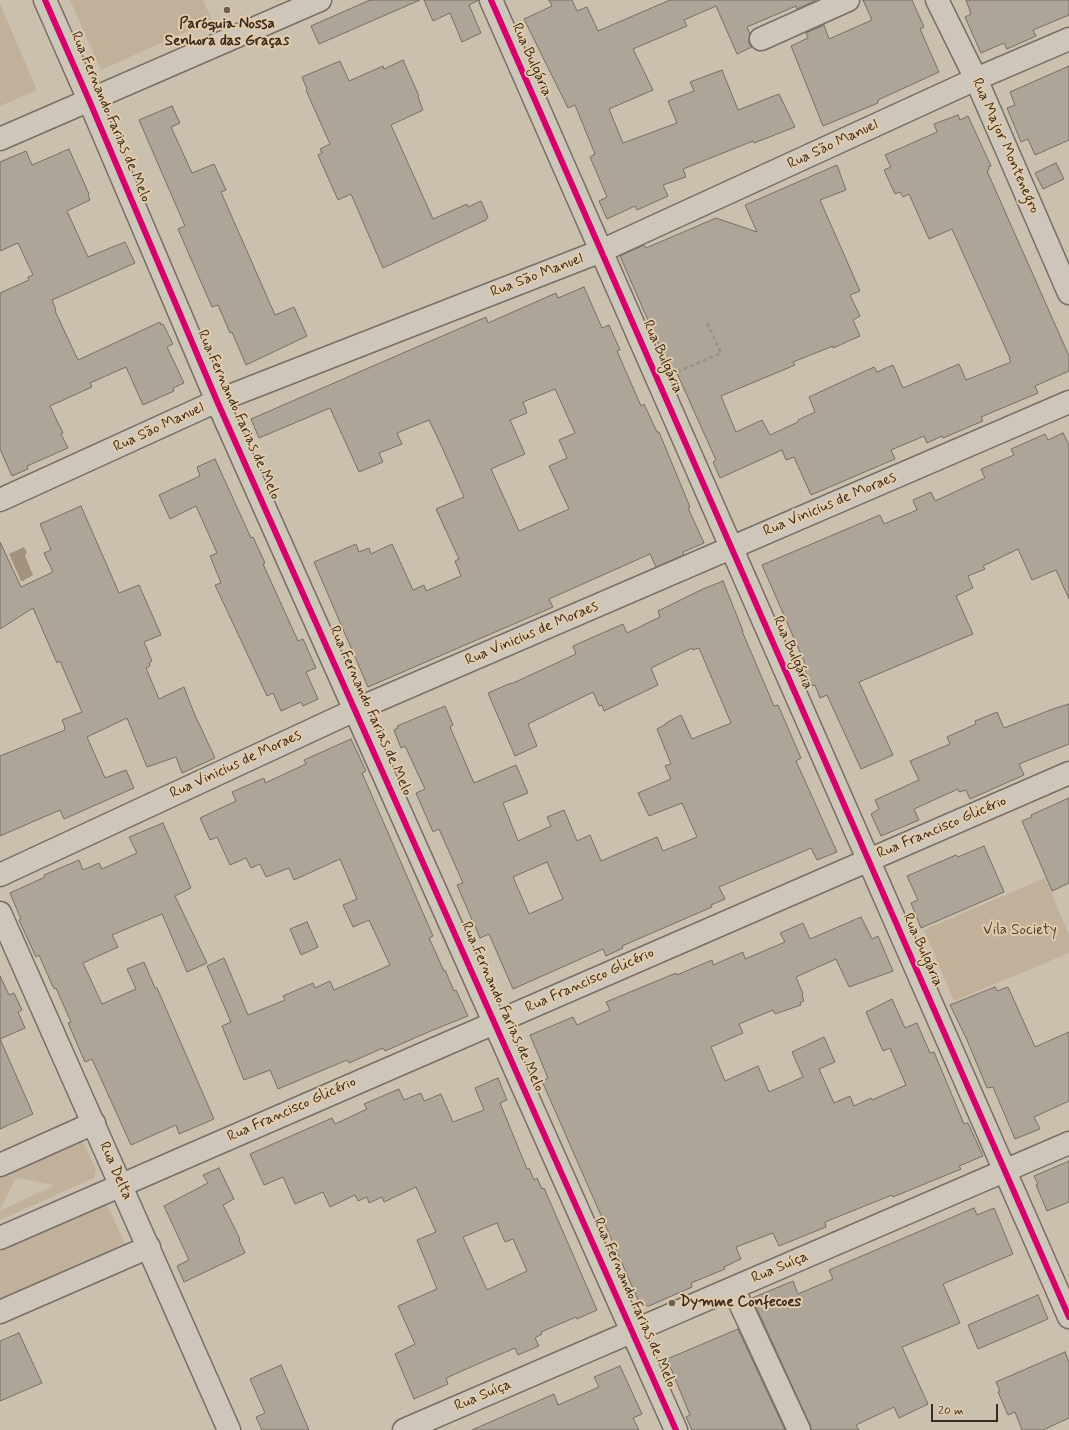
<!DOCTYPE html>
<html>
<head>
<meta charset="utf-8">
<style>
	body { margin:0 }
	#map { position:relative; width:1069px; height:1430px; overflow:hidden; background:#cbbfae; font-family:Mynerve,sans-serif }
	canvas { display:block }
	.scale { position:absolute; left:931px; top:1404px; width:67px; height:18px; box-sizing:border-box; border:2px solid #3b2a1e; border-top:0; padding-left:5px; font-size:12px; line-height:14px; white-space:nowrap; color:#3b2a1e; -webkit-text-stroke:3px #e1cbaa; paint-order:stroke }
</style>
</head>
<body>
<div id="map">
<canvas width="1069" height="1430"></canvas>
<div class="scale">20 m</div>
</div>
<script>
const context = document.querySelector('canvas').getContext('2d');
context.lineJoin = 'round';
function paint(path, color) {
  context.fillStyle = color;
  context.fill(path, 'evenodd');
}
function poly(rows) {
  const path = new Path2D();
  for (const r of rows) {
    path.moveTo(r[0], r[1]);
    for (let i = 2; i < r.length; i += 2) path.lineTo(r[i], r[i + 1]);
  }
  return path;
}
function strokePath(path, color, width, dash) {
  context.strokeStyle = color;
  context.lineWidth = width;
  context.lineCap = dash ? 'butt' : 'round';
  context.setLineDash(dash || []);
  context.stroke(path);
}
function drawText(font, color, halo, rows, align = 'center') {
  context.font = font + ' Mynerve,sans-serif';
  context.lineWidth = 4;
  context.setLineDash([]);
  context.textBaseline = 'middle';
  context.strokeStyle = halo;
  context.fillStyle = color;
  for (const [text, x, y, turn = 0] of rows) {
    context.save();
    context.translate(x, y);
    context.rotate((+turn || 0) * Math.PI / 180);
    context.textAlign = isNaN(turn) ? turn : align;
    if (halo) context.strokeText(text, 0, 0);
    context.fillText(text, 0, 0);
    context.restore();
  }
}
paint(poly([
	[70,0,203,0,212,20,101,70],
	[0,4,37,90,0,106],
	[1045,878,1069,935,1069,953,954,1001,924,930],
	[75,1141,83,1142,96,1169,94,1178,0,1220,0,1211,55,1185,16,1178,0,1210,0,1175],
	[106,1202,125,1244,0,1301,0,1251]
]), '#c2b19a');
paint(poly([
	[24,547,27,552,25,556,33,575,23,581,21,581,9,554]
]), '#a3937d');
const building = poly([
	[370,0,420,0,319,44,311,26,370,0],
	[424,0,479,0,469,5,481,33,462,42,450,13,433,21,424,0],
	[549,0,572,0,577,11,587,7,598,31,670,0,815,0,815,1,797,9,796,6,747,27,750,34,749,38,749,44,752,47,737,54,716,6,684,20,687,26,633,49,653,90,609,109,623,143,677,123,668,101,694,91,690,82,722,70,738,110,779,94,795,127,754,143,753,141,683,169,686,177,663,185,668,196,637,210,635,206,607,219,599,201,607,197,590,157,595,154,575,105,568,108,524,19,552,6,549,0],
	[863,0,912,0,924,27,920,29,939,72,878,100,878,103,823,126,791,46,808,38,806,33,824,25,829,39,872,20,863,0],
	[966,0,1069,0,1069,15,1033,30,1036,36,1016,45,1007,49,1004,43,981,53,965,17,971,14,966,0],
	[403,60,419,96,418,97,423,110,391,125,433,219,467,204,468,207,481,201,488,217,486,220,383,268,351,194,338,200,318,155,322,153,320,149,330,144,306,90,307,89,302,77,340,61,349,81,383,66,384,69,403,60],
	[1069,66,1069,140,1035,155,1028,139,1021,142,1007,108,1015,105,1010,92,1069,66],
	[172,106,180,123,171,127,192,173,214,164,226,190,221,192,275,315,294,307,307,336,246,365,232,332,230,333,218,305,212,307,178,229,185,226,139,120,172,106],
	[958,115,960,120,968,116,991,166,988,167,989,170,987,171,1069,356,1069,371,1035,386,1038,393,981,417,983,421,943,438,942,436,927,443,924,436,891,450,895,459,811,495,794,457,786,460,782,450,720,478,713,462,716,460,676,371,671,373,620,256,644,245,646,248,716,218,757,232,745,205,837,165,846,190,820,200,860,291,850,295,860,316,853,320,860,336,833,348,833,346,793,362,795,365,721,396,736,432,762,420,770,435,798,422,798,420,815,412,809,397,874,367,877,372,893,365,903,388,959,364,966,380,1011,362,1009,358,1010,358,952,229,929,239,909,194,903,197,900,192,895,194,884,170,891,167,885,155,937,132,934,124,958,115],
	[69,149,89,194,88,195,90,200,67,211,88,257,125,242,135,263,52,300,56,310,55,311,78,360,160,322,161,325,163,324,173,344,167,347,184,383,173,388,174,391,143,405,126,367,90,383,92,387,50,406,63,433,61,434,68,448,27,466,28,469,12,476,0,449,0,293,29,280,28,277,33,275,18,243,0,251,0,162,26,151,32,165,69,149],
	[1056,163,1064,179,1043,189,1035,173,1056,163],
	[584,287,602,328,609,325,620,350,617,351,641,406,644,404,657,432,659,432,690,507,688,508,704,543,683,552,684,555,656,567,650,554,549,599,553,607,368,687,314,562,356,544,359,552,369,548,371,554,392,544,413,590,424,585,426,591,461,576,455,561,459,559,436,509,464,497,441,445,429,420,397,433,402,444,379,453,383,462,359,472,330,408,259,438,251,419,486,317,488,323,556,293,558,298,584,287],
	[555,389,575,433,559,440,567,458,549,466,569,509,519,531,491,469,525,454,510,420,527,413,523,402,555,389],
	[1063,433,1069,445,1069,599,1056,570,1032,580,1018,549,983,566,985,569,968,576,973,588,956,596,973,634,859,682,893,755,861,769,827,695,820,698,815,685,812,686,804,669,807,668,762,565,880,515,884,524,917,510,913,500,931,492,935,501,985,478,981,469,1014,455,1011,449,1045,434,1048,440,1063,433],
	[215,459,251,538,253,537,265,563,263,564,298,641,303,639,316,668,306,672,318,699,303,706,301,702,281,711,273,693,267,696,215,585,221,583,210,556,217,553,196,506,170,519,159,495,200,476,197,467,215,459],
	[81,506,119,593,139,585,161,635,144,642,152,661,149,663,150,666,146,668,159,699,184,687,194,713,215,758,182,773,176,757,147,767,127,718,87,737,105,778,126,770,134,788,64,819,60,810,0,836,0,756,65,730,64,728,65,727,62,720,82,712,60,661,57,663,33,608,0,629,0,542,21,587,53,572,44,553,51,550,40,524,81,506],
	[723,581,743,631,742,631,774,706,778,705,788,728,801,758,796,761,837,852,817,860,811,848,788,858,719,887,725,899,711,905,712,907,622,946,623,948,606,956,603,949,513,989,489,934,480,938,457,885,463,883,439,829,433,832,416,793,425,789,405,746,401,748,394,730,398,728,397,726,445,706,453,725,450,727,474,783,516,765,528,793,503,803,518,841,551,826,547,817,564,810,577,841,590,835,601,861,657,837,663,851,697,837,682,803,649,816,638,793,671,779,665,766,671,764,657,729,666,724,666,723,681,715,692,739,731,723,699,648,693,650,692,648,651,668,658,685,604,711,602,705,599,706,593,692,528,724,537,746,515,756,488,693,511,683,511,684,576,654,573,646,623,624,627,633,660,617,658,611,703,589,723,581],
	[547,862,563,899,529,914,513,877,547,862],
	[1069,704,1069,744,1019,764,1024,775,970,799,966,790,959,792,958,789,914,809,919,820,881,836,871,814,879,809,875,800,919,780,910,761,950,744,947,737,976,724,975,721,997,712,1004,728,1053,709,1069,704],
	[351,739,366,771,362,773,433,936,429,938,444,971,445,970,454,991,456,990,468,1016,433,1030,385,1051,383,1048,349,1063,347,1060,278,1089,270,1070,244,1080,222,1026,231,1022,207,966,224,958,248,1015,285,1000,283,996,313,983,315,988,330,981,334,990,390,965,369,920,353,927,343,905,357,899,340,859,294,880,289,868,266,877,260,864,251,868,246,858,230,865,217,837,210,840,200,818,236,801,232,792,264,778,265,783,306,764,304,760,351,739],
	[1069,798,1069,883,1052,891,1022,821,1032,817,1031,815,1069,798],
	[163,823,191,888,175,896,207,963,187,972,162,914,112,935,118,947,83,963,102,1004,136,989,127,969,144,962,155,988,157,988,214,1119,179,1134,176,1125,131,1145,92,1059,85,1062,68,1023,71,1022,56,988,54,989,39,955,36,957,19,920,21,919,10,893,45,877,44,875,79,860,83,870,99,863,102,869,137,853,129,837,163,823],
	[984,846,1004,892,921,928,911,903,918,900,907,876,956,855,958,857,984,846],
	[861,917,872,939,878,936,893,971,849,987,836,959,796,977,803,994,802,995,804,1001,800,1003,801,1005,775,1014,773,1010,739,1024,743,1033,711,1047,725,1081,758,1066,769,1092,803,1077,792,1052,824,1037,835,1062,819,1069,834,1103,850,1096,854,1106,871,1098,872,1100,906,1085,890,1048,883,1051,866,1012,892,999,905,1028,917,1023,930,1053,934,1052,964,1124,968,1123,983,1156,959,1166,961,1169,893,1197,892,1195,825,1222,826,1227,779,1246,773,1233,736,1247,741,1259,724,1267,725,1269,691,1283,692,1287,649,1306,642,1305,639,1302,542,1081,548,1078,530,1035,573,1017,577,1025,610,1010,606,1002,676,973,677,975,712,960,713,965,743,952,745,959,785,942,780,933,803,923,810,939,861,917],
	[307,922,318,947,301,955,290,929,307,922],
	[0,976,9,995,14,993,22,1010,18,1012,25,1028,0,1039,33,1114,0,1129,0,976],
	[995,987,997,991,1008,987,1035,1047,1069,1032,1069,1101,1034,1117,1040,1129,1015,1139,993,1087,987,1088,967,1040,950,1005,995,987],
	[498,1078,507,1100,500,1103,527,1169,529,1168,534,1180,537,1178,542,1189,544,1188,597,1310,577,1319,576,1317,541,1332,542,1334,535,1338,539,1346,518,1355,515,1348,480,1363,446,1378,448,1384,414,1399,395,1354,415,1344,398,1306,437,1289,417,1240,436,1232,416,1187,384,1202,382,1197,369,1203,367,1197,358,1201,355,1195,330,1207,323,1192,295,1204,283,1177,264,1185,250,1154,332,1118,335,1124,367,1109,364,1104,399,1089,404,1100,421,1093,424,1101,441,1094,453,1122,484,1110,475,1088,498,1078],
	[497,1223,505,1242,513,1239,527,1271,487,1290,463,1237,497,1223],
	[1069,1161,1069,1202,1047,1211,1036,1185,1038,1184,1034,1176,1069,1161],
	[219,1168,234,1199,223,1205,240,1239,239,1240,245,1253,184,1282,177,1266,189,1260,164,1206,208,1183,203,1175,219,1168],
	[974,1208,977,1215,994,1208,1013,1254,943,1284,960,1323,902,1347,928,1404,899,1418,894,1407,856,1425,859,1430,811,1430,810,1425,752,1298,793,1281,798,1294,833,1279,829,1270,974,1208],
	[1038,1295,1048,1319,978,1349,968,1325,1038,1295],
	[738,1329,785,1430,692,1430,686,1417,690,1415,667,1359,738,1329],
	[19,1333,42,1383,0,1401,0,1341,19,1333],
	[1065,1352,1069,1362,1069,1418,1043,1430,1022,1430,1015,1412,1008,1415,998,1392,1000,1391,996,1382,1065,1352],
	[281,1365,309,1430,262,1430,256,1417,265,1413,250,1379,281,1365],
	[620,1366,642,1414,633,1418,639,1430,472,1430,554,1394,558,1405,599,1387,594,1377,620,1366]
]);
paint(building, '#aea599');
strokePath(building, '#776e64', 1);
const minor = poly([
	[45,0,89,100,217,401,676,1430],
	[491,0,1069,1317],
	[937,0,976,79,1069,293],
	[761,39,848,0],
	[0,139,320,0],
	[0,500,217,401,601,251,976,79,1069,39],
	[0,875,355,710,1069,402],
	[0,913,229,1430],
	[0,1165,94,1123],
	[0,1238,1069,773],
	[733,1288,799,1430],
	[0,1312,149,1247],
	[404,1430,1069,1143]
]);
strokePath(minor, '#776e64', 25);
strokePath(poly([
	[677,372,721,353,706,320]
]), '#999188', 2.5, [4, 3]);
strokePath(minor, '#cec6ba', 22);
strokePath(poly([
	[45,0,89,100,217,401,676,1430],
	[491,0,1069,1317]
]), '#d6006c', 6);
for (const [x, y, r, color] of [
	[227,10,4,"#6d5e50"],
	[672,1303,4,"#6d5e50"]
]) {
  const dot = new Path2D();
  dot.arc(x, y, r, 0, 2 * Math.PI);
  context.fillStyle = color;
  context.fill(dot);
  strokePath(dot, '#e1cbaa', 1.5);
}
drawText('bold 15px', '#3b2a1e', '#e1cbaa', [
	["Paróquia Nossa",227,25],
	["Senhora das Graças",227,42],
	["Dymme Confecoes",680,1303,"left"]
]);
drawText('15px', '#3b2a1e', '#e1cbaa', [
	["Rua Bulgária",531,60,66],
	["Rua Fernando Farias de Melo",110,117,67],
	["Rua São Manuel",833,145,-25],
	["Rua Major Montenegro",1005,146,66],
	["Rua São Manuel",537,276,-21],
	["Rua Bulgária",662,357,66],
	["Rua Fernando Farias de Melo",238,415,66],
	["Rua São Manuel",159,428,-25],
	["Rua Vinicius de Moraes",830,505,-23],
	["Rua Vinicius de Moraes",532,634,-23],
	["Rua Bulgária",792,653,66],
	["Rua Fernando Farias de Melo",370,711,66],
	["Rua Vinicius de Moraes",236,765,-25],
	["Rua Francisco Glicério",942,828,-23],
	["Rua Bulgária",922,950,66],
	["Rua Francisco Glicério",590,981,-24],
	["Rua Fernando Farias de Melo",502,1007,66],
	["Rua Francisco Glicério",292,1110,-24],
	["Rua Delta",115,1171,66],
	["Rua Suíça",780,1268,-23],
	["Rua Fernando Farias de Melo",634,1303,66],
	["Rua Suíça",483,1396,-23]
]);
drawText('15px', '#4e3c2e', '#e1cbaa', [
	["Vila Society",1020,931]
]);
</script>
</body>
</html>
